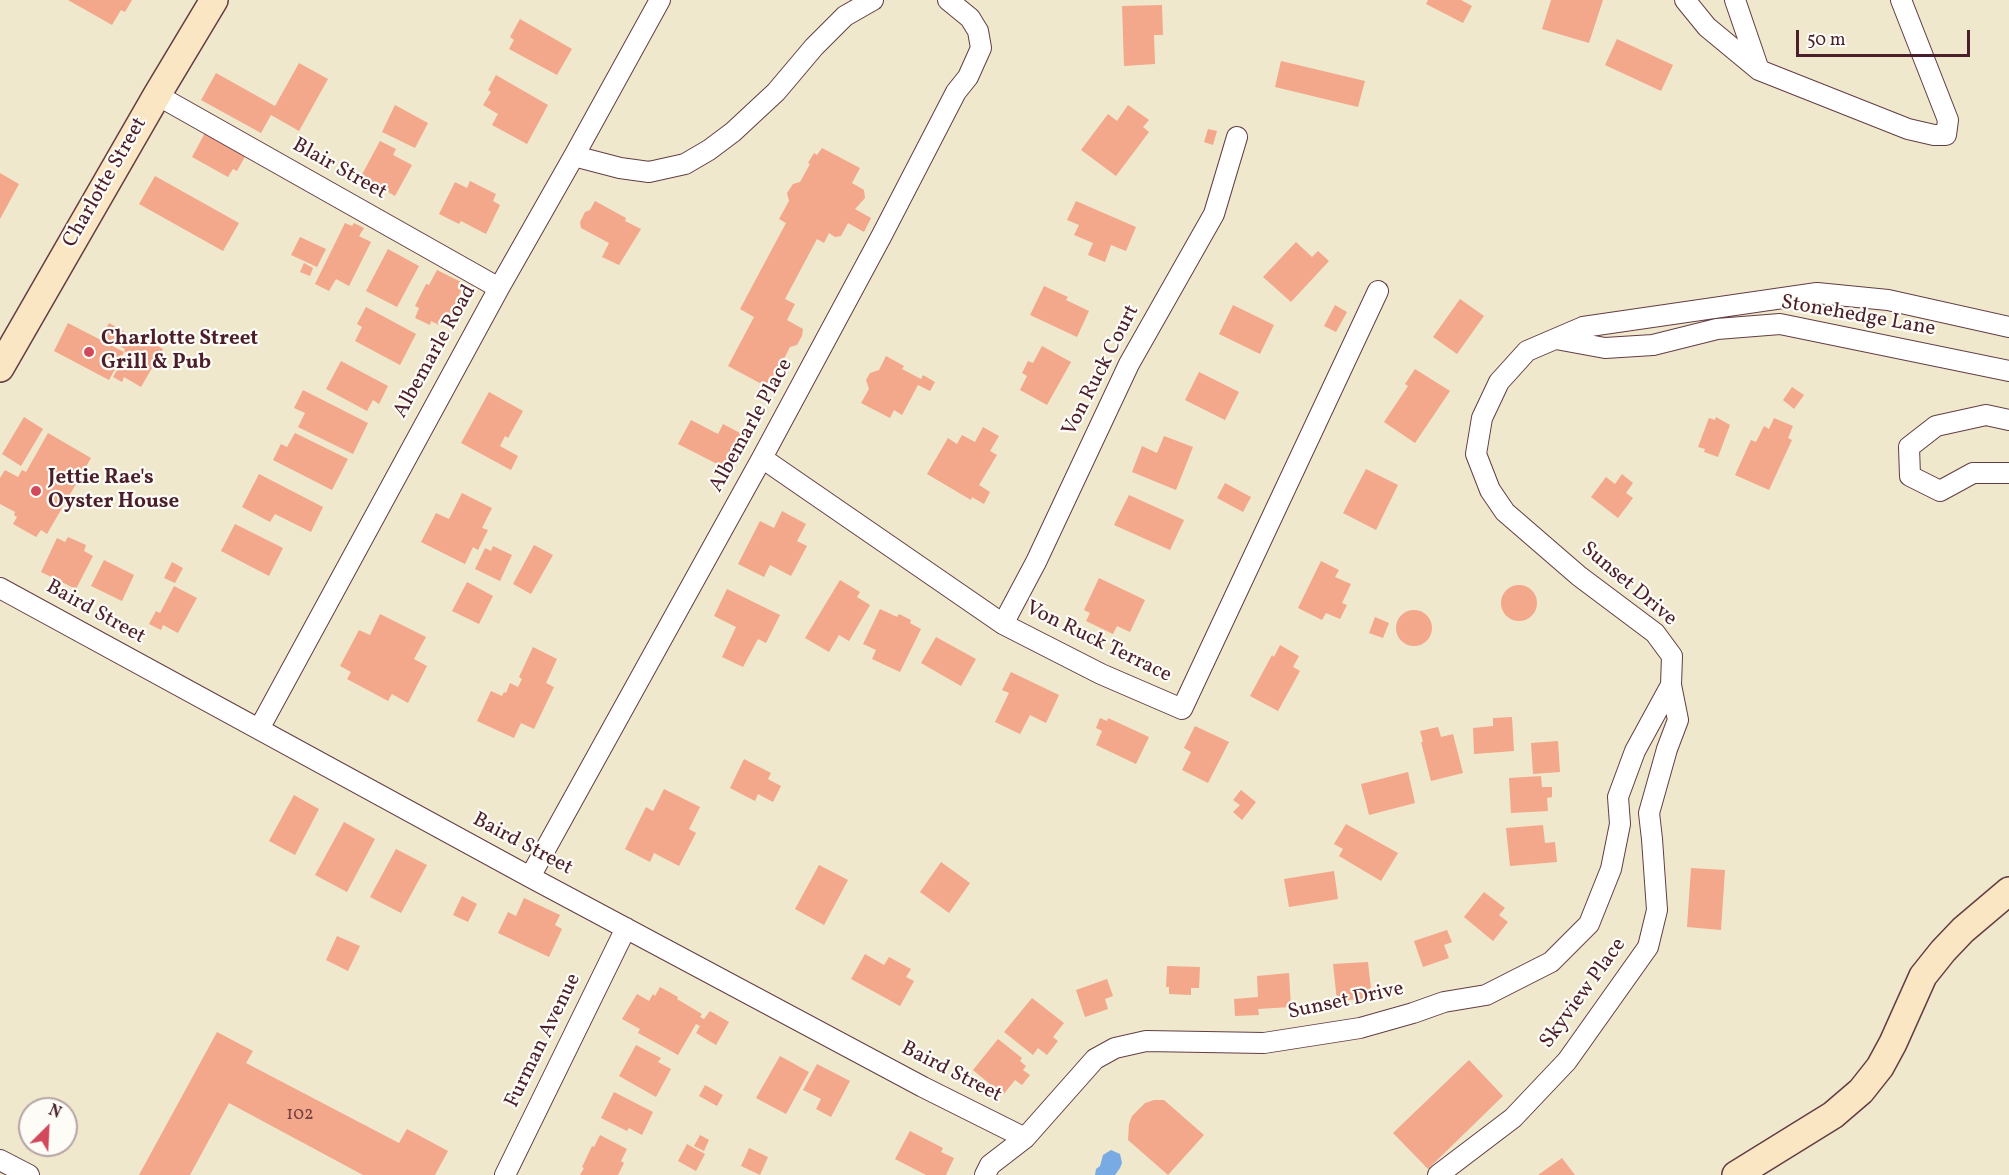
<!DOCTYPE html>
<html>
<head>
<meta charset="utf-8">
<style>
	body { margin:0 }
	#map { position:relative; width:2009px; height:1175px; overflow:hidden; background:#efe8cd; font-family:Vollkorn,serif }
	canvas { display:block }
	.north { position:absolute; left:18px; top:1097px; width:60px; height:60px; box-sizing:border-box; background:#fdfcf7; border:2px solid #b5a4a5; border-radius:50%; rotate:24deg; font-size:16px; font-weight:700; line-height:24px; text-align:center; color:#4a1f2b }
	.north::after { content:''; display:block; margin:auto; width:21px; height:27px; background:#d1495b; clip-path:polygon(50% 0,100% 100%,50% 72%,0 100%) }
	.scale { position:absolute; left:1796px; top:30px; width:174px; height:27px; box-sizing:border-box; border:3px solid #4a1f2b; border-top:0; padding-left:8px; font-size:18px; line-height:21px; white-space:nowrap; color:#4a1f2b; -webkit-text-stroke:4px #fdfcf7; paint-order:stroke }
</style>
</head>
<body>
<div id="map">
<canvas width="2009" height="1175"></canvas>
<div class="north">N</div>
<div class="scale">50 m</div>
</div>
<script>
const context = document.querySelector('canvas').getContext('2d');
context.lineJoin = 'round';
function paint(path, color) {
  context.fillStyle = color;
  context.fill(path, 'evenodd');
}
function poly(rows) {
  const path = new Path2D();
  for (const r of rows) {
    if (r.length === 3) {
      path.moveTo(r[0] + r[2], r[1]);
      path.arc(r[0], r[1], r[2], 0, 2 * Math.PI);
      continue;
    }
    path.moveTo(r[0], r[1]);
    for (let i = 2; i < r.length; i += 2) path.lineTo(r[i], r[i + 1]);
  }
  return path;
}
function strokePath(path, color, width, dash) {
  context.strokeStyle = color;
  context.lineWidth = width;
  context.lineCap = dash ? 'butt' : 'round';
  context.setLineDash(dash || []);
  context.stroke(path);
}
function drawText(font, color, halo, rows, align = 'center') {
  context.font = font + ' Vollkorn,serif';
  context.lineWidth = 4.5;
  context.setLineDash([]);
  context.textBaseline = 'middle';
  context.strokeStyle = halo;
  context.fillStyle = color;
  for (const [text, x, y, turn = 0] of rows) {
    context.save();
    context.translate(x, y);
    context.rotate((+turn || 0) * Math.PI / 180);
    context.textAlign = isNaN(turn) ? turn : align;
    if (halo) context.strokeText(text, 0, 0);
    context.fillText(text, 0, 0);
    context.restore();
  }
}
paint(poly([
	[1111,1150,1120,1154,1122,1163,1120,1168,1115,1175,1095,1175,1096,1169,1100,1166,1103,1155]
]), '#78aae4');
paint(poly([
	[68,0,132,0,125,12,121,10,112,25],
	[1428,0,1461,0,1472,6,1463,23,1426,4],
	[1551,0,1603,0,1589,43,1542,29],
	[1162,5,1163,35,1154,35,1155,64,1124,66,1122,6],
	[520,19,572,49,557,75,509,49,514,40,510,37],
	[1617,39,1673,65,1661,91,1605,65],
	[1281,61,1365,81,1358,107,1275,87],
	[299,63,328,79,299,131,271,115,261,133,201,100,216,73,275,106],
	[496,75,548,105,527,144,492,125,498,114,483,105,491,92,488,90],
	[395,105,428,123,415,148,382,132],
	[1128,105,1149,120,1143,127,1149,132,1116,176,1081,150,1108,114,1117,121],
	[1208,129,1217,131,1213,145,1204,142],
	[206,131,247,153,237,171,233,169,228,177,192,157],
	[380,141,396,149,393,155,412,165,395,196,381,188,380,191,359,180],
	[822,148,860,168,852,183,864,190,865,198,855,209,871,218,864,232,848,223,841,236,835,237,829,233,824,243,817,239,785,299,795,304,787,320,803,329,802,336,797,345,790,347,769,388,728,366,754,317,740,309,786,223,779,219,789,201,787,193,793,184,800,182,810,164,808,163,814,153,817,155],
	[0,173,19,184,0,219],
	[155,176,239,223,223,251,139,204],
	[470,181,496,194,493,201,500,205,486,234,461,221,459,224,439,214,455,182,467,188],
	[595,201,626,218,625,221,641,229,619,265,602,257,609,243,581,228,580,222,585,212,590,210],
	[1076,201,1136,227,1126,251,1111,245,1105,262,1088,255,1093,243,1074,235,1079,225,1067,220],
	[345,223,352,226,354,223,364,228,359,236,371,242,349,286,336,279,329,291,315,284],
	[300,237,326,249,317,267,291,255],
	[1296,242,1312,257,1318,251,1329,261,1291,302,1263,277],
	[388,249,419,266,397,307,366,291],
	[304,263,313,268,310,276,300,272],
	[437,270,465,284,459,295,462,297,451,320,443,316,439,325,431,321,430,325,415,318,419,308,415,306,426,284,429,285],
	[1044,286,1068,297,1066,300,1089,311,1077,337,1030,315],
	[1460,299,1484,316,1457,354,1433,337],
	[1233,305,1274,325,1260,354,1219,334],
	[1335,305,1347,312,1336,332,1324,326],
	[366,307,416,334,400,365,355,341,362,327,357,324],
	[68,323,124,352,109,380,54,351],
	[109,323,132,336,134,333,163,349,141,387,124,377,122,382,113,377,127,353,124,351,125,349,102,336],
	[1042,346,1071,362,1047,405,1020,390,1027,376,1022,373,1028,361,1033,363],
	[886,356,904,366,902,369,921,379,923,375,935,382,930,391,918,385,902,415,894,410,890,418,861,403,869,389,866,380,870,373,879,370],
	[341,361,388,386,379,404,373,400,367,411,326,389],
	[1415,369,1450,391,1415,443,1384,422,1408,386,1405,384],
	[1199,372,1239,392,1225,420,1185,400],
	[1792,387,1804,395,1794,409,1783,400],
	[303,390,368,423,353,454,298,427,305,413,294,408],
	[489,392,523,411,508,438,505,436,500,446,518,456,511,470,461,443],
	[24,417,43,429,21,466,2,454],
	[1716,417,1730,425,1718,457,1704,452,1705,449,1698,447,1709,418,1715,420],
	[1774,418,1793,426,1788,438,1792,440,1769,490,1735,475,1751,440,1756,442,1764,426,1769,429],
	[691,420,718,434,723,424,742,434,735,449,740,452,731,471,678,444],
	[983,427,999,436,990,451,997,455,979,485,990,492,984,504,972,497,971,500,927,474,948,438,957,444,962,435,975,442],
	[48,433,91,458,47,534,41,530,36,537,13,524,17,517,14,515,15,512,0,504,0,478,5,470,18,477,22,470,26,472],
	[295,433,348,459,332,490,273,460,281,444,287,447],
	[1164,436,1193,447,1176,490,1132,472,1142,446,1157,453],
	[1366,469,1398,485,1376,530,1343,513],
	[259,474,323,507,311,532,275,514,270,522,242,507],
	[1622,474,1633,483,1626,493,1633,498,1618,518,1591,497,1606,477,1615,484],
	[1225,483,1251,497,1243,512,1217,498],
	[462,493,492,508,482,528,488,530,478,550,473,547,465,564,421,542,436,513,449,519],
	[1129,495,1184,520,1170,550,1114,525],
	[782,511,806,524,797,541,807,546,791,576,770,565,764,577,738,564,760,521,774,528],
	[235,524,283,548,269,576,221,551],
	[68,537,86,545,84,551,93,556,76,589,41,572,57,538,65,542],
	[534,545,553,555,531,594,513,584],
	[493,546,512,555,500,581,475,569,485,548,491,551],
	[104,560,134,575,122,601,91,586],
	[1321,561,1339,570,1335,577,1351,584,1342,603,1347,605,1340,619,1326,613,1322,620,1298,608],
	[172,562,183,568,175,583,164,578],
	[1099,578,1145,600,1130,632,1117,626,1113,634,1086,621,1090,613,1084,610],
	[840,580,860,592,857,597,870,605,849,641,839,635,829,652,805,638],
	[467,582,493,596,479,624,452,611],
	[1519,603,18],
	[174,586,197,598,178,633,163,625,161,630,149,624,156,611,160,613],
	[727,589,780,615,766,643,758,639,743,667,722,657,736,627,714,616],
	[880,609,897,617,899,614,911,620,910,623,921,629,900,672,872,659,876,650,863,644],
	[1414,628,18],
	[380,614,426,637,414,659,427,666,408,703,392,694,388,701,347,679,351,672,340,666,359,630,370,635],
	[1375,617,1389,623,1383,638,1369,633],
	[936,637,976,659,961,686,921,663],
	[1280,645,1299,656,1293,667,1300,671,1278,711,1250,696,1272,655,1274,657],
	[533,647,557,659,546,683,554,687,534,729,521,723,514,738,477,721,491,691,502,696,504,692,506,693,510,683,518,687,522,679,519,677],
	[1011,672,1059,695,1046,723,1030,715,1020,734,995,722,1009,693,1002,690],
	[1512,717,1514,751,1474,754,1473,728,1493,726,1493,718],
	[1100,718,1107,721,1108,718,1149,737,1136,764,1096,745,1102,731,1096,728],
	[1195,726,1229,742,1208,783,1182,770,1191,752,1184,748],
	[1438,727,1441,737,1453,734,1463,773,1431,781,1421,742,1423,742,1420,731],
	[1558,741,1560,772,1533,774,1531,743],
	[744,759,771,773,768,779,781,786,773,802,758,794,755,801,730,788],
	[1408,772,1415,803,1369,815,1361,784],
	[1541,776,1542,787,1552,787,1552,797,1547,798,1548,811,1511,813,1509,778],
	[664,789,700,807,689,829,696,833,679,866,654,853,650,862,625,849,646,807,653,811],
	[1241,790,1256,802,1242,820,1233,812,1240,805,1233,800],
	[294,795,319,809,295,855,269,841],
	[344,822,375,839,347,892,315,875],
	[1346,824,1398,853,1381,881,1339,856,1343,849,1334,844],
	[1543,825,1545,843,1555,842,1557,862,1510,866,1506,828],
	[396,849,427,865,401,913,370,897],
	[941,862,970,883,949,913,920,892],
	[819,865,848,880,824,925,795,909],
	[1691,868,1725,870,1721,930,1687,927],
	[1334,871,1338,899,1289,907,1284,879],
	[1484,892,1505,908,1499,915,1508,922,1493,941,1464,917],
	[462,896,477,904,468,922,453,915],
	[524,898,560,915,555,925,562,929,549,957,498,933,508,912,516,916],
	[1447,930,1452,942,1444,945,1449,958,1423,967,1414,941],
	[337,936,360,946,348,971,326,960],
	[865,954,884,965,889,957,911,969,906,977,914,981,900,1006,851,979],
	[1368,962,1372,998,1337,1001,1333,964],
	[1167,966,1200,967,1199,988,1191,988,1191,995,1169,994,1169,987,1166,987],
	[1289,973,1291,1007,1258,1009,1259,1015,1235,1016,1234,999,1258,997,1257,976],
	[1107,979,1113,996,1105,999,1108,1009,1085,1017,1076,990],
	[660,987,678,997,677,999,702,1014,700,1017,704,1019,710,1011,729,1022,716,1045,696,1033,700,1026,696,1024,678,1055,638,1033,640,1029,622,1019,637,994,649,1001,653,994,655,996],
	[1032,998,1064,1023,1053,1037,1058,1041,1047,1055,1038,1048,1033,1055,1004,1032],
	[217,1032,253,1051,246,1063,399,1143,407,1129,448,1151,435,1175,363,1175,229,1103,190,1175,139,1175],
	[998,1039,1022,1058,1020,1061,1026,1066,1023,1070,1030,1075,1022,1085,1015,1080,1003,1095,973,1070],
	[636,1045,661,1058,658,1062,671,1069,656,1097,619,1076],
	[780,1056,809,1072,786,1114,756,1098],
	[1469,1060,1503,1096,1428,1169,1393,1133],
	[817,1064,850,1081,831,1117,816,1109,821,1099,803,1090],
	[705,1085,723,1095,717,1106,699,1096],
	[614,1092,653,1112,642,1135,629,1128,627,1131,601,1118],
	[1154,1100,1164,1100,1204,1135,1168,1175,1128,1140,1129,1124,1132,1116,1145,1103],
	[910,1131,943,1148,941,1152,954,1158,946,1175,926,1175,895,1159],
	[600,1135,627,1149,621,1161,624,1163,618,1175,580,1175,584,1168,582,1167,592,1146,594,1147],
	[700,1135,709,1140,704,1151,694,1146],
	[687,1144,705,1154,696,1171,678,1161],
	[749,1148,768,1157,760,1175,741,1166],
	[1562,1158,1575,1175,1538,1175]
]), '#f3a78b');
const street = poly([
	[1685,0,1707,27,1759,70,1908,129,1934,135,1946,135,1948,120,1901,0],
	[1735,0,1759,70],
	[157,95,499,288],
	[574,156,620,168,649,172,685,164,709,150,733,132,776,92,814,47,845,16,873,0],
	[1556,339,1605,348,1653,345,1717,329,1780,324,2009,371],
	[2009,420,1986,415,1936,426,1909,447,1910,476,1940,491,1973,473,2009,473],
	[762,458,1003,624,1101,674,1182,709,1378,291],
	[0,588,530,877,923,1087,1025,1138],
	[1003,624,1036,562,1129,364,1214,214,1237,137],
	[259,729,499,288,574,156,660,0],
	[530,877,762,458,882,235,956,92,968,77,981,48,978,31,970,18,948,0],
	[0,1160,29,1175],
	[505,1175,626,928],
	[985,1175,990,1165,1025,1138,1095,1059,1115,1048,1146,1041,1264,1043,1360,1028,1413,1013,1444,1002,1486,995,1551,962,1589,924,1611,869,1620,824,1618,797,1635,751,1671,685,1672,656,1655,633,1579,576,1505,512,1490,490,1476,454,1482,418,1499,382,1527,351,1583,327,1817,293,1888,300,2009,327],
	[1438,1175,1513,1118,1567,1061,1648,947,1657,910,1652,839,1649,813,1667,749,1678,720,1671,685]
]);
const secondary = poly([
	[0,368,157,95,214,0],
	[1736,1175,1833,1115,1861,1091,1880,1067,1893,1043,1923,976,1943,951,1963,930,2009,891]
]);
strokePath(street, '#633d43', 22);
strokePath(secondary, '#633d43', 30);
strokePath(street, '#fff', 20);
strokePath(secondary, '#fbe6c4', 27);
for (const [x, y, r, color] of [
	[89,352,6,"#d1495b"],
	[36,491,6,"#d1495b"]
]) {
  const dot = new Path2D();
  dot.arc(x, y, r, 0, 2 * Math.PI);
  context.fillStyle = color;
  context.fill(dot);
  strokePath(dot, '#fdfcf7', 2);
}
drawText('18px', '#744143', null, [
	["102",300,1116]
]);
drawText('21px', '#4a1f2b', '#fdfcf7', [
	["Blair Street",339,170,29],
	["Charlotte Street",106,183,-60],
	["Stonehedge Lane",1858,317,10],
	["Albemarle Road",436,352,-61],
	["Von Ruck Court",1102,371,-63],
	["Albemarle Place",752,426,-61],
	["Sunset Drive",1628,585,40],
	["Baird Street",95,613,29],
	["Von Ruck Terrace",1098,643,26],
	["Baird Street",522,845,28],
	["Skyview Place",1584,994,-54],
	["Sunset Drive",1346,1002,-12],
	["Furman Avenue",544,1041,-64],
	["Baird Street",951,1073,27]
]);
drawText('bold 21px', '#4a1f2b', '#fdfcf7', [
	["Charlotte Street",101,340],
	["Grill & Pub",101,364],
	["Jettie Rae's",48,479],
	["Oyster House",48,503]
], 'left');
</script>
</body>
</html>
